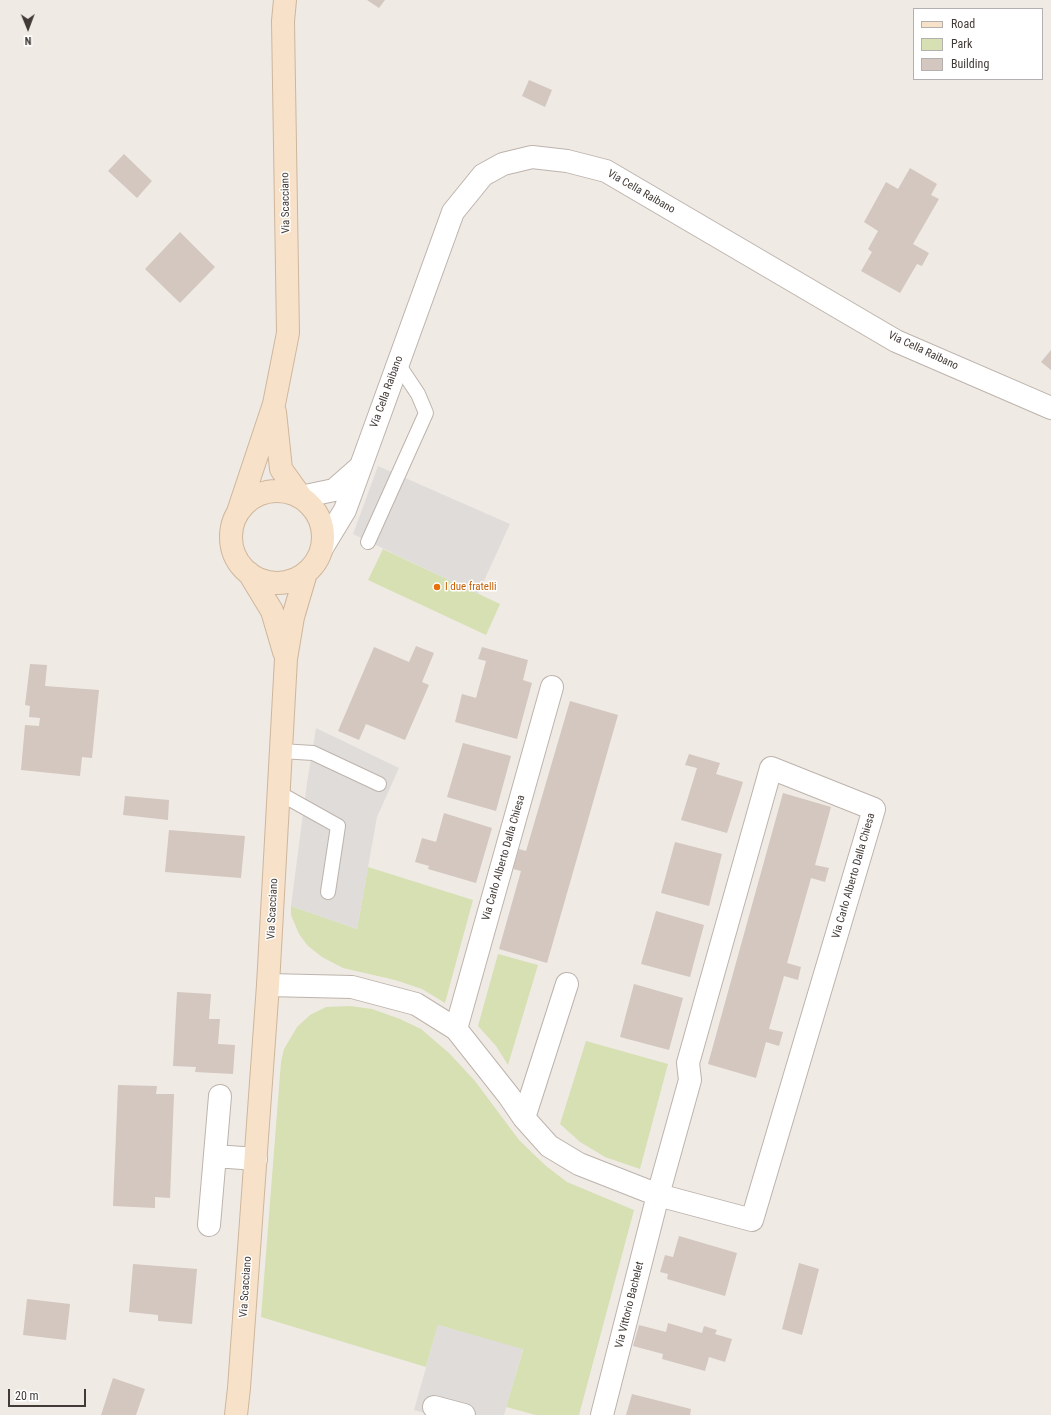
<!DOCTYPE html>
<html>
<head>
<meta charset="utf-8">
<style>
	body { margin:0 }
	#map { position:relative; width:1051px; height:1415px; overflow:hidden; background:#f0eae5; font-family:"Roboto Condensed",sans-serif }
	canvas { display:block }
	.legend { position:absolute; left:913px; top:8px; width:130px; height:72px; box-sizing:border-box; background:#fff; border:1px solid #b3b0af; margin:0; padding:5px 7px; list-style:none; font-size:12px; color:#423a36 }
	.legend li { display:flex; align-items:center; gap:8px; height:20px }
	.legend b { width:20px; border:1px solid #b3b0af }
	.north { position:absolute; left:8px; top:8px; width:40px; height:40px; -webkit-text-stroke:3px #fff; paint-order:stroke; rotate:179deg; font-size:11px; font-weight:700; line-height:16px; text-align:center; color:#423a36 }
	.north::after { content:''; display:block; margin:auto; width:14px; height:18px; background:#423a36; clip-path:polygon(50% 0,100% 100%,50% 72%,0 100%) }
	.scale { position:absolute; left:8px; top:1389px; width:78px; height:18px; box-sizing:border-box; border:2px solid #423a36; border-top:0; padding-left:5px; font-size:12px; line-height:14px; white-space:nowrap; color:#423a36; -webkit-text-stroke:3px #fff; paint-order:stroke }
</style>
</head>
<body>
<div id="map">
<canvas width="1051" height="1415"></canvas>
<ul class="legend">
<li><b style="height:5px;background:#f7e1c8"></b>Road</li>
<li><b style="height:11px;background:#d6e0b3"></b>Park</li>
<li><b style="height:11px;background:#d3c7bf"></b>Building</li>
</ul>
<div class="north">N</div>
<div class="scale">20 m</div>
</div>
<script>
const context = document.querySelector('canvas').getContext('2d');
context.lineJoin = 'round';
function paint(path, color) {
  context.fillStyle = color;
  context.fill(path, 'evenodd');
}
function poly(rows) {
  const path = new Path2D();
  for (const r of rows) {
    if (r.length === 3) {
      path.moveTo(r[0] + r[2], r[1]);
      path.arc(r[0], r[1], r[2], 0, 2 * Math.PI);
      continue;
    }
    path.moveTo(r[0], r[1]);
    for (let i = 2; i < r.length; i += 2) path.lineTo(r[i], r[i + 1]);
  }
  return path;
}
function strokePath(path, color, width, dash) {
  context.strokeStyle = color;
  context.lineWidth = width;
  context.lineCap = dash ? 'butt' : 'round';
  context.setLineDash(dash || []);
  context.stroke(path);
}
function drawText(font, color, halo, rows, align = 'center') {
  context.font = font + ' "Roboto Condensed",sans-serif';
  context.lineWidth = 3;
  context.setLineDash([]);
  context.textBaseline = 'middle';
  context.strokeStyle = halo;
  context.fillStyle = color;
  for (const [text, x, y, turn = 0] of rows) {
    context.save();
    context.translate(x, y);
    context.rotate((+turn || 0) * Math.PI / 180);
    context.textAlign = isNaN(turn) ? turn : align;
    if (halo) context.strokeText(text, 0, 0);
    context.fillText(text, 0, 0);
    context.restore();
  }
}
paint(poly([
	[383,549,500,604,486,635,368,580],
	[368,867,473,900,445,1003,422,989,395,980,343,968,322,957,308,946,299,934,291,915,291,906,357,929],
	[498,954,538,965,508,1065,496,1046,478,1026],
	[350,1006,372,1009,400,1019,421,1029,449,1053,475,1081,519,1140,546,1166,567,1182,634,1210,579,1415,536,1415,506,1407,523,1350,438,1325,426,1367,261,1317,281,1062,284,1049,297,1027,310,1015,326,1007],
	[586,1041,668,1064,640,1169,605,1157,580,1142,560,1124]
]), '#d6e0b3');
paint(poly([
	[378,466,510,524,478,594,353,534],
	[316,728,399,768,377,817,357,929,291,906,307,783],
	[438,1325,523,1349,504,1415,432,1415,414,1410]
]), '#dfdcda');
paint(poly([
	[367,0,385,0,379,8],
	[529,80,552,90,545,107,522,96],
	[124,154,152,181,137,198,108,171],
	[910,168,937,184,931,195,939,199,913,244,929,253,922,266,917,264,900,293,861,271,872,252,868,249,878,231,864,222,886,182,898,189],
	[180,232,215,267,180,303,145,269],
	[1051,350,1051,370,1041,362],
	[416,646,434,653,422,682,429,685,405,740,366,724,359,740,338,731,374,647,409,662],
	[482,647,528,660,523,680,532,683,517,739,455,722,462,694,476,698,486,661,478,659],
	[30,664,47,665,45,686,99,690,92,758,82,757,80,776,21,770,25,725,39,726,40,718,29,717,30,706,25,705],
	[570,701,618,715,547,963,499,949,521,871,513,869,519,849,526,851],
	[463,743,511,756,496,811,447,797],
	[689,754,720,763,716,774,743,782,727,833,681,820,697,768,685,765],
	[783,793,831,807,815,865,829,868,825,882,811,878,787,963,801,967,798,980,784,976,769,1029,783,1032,779,1046,766,1042,756,1078,708,1064],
	[125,796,169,800,168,820,123,815],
	[444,813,492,828,476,883,428,869,429,866,415,862,422,838,436,842],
	[169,830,245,836,241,878,165,872],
	[675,842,722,854,709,906,661,893],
	[656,911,704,925,690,977,641,964],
	[634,984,683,998,669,1050,620,1037],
	[177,992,211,994,209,1019,220,1019,218,1044,235,1045,233,1074,195,1072,196,1067,173,1066],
	[118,1085,157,1086,156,1094,174,1094,170,1198,155,1197,155,1208,113,1206],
	[679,1236,737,1253,725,1296,667,1279,668,1274,660,1272,665,1255,673,1257],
	[799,1263,819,1269,802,1335,782,1329],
	[133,1264,197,1269,192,1324,158,1321,158,1315,129,1312],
	[27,1299,70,1304,66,1340,23,1335],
	[668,1323,702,1333,704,1326,717,1330,715,1334,732,1339,725,1362,709,1357,705,1371,662,1359,663,1354,633,1346,639,1325,666,1332],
	[113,1378,145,1389,136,1415,101,1415],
	[632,1394,691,1409,690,1415,626,1415]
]), '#d3c7bf');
const lane = poly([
	[368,542,426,413,418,394,398,364],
	[281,751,313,753,379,784],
	[279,793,338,826,328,892]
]);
const street = poly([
	[301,497,334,490,359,468],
	[322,548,345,510,453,212,483,175,503,164,532,157,567,161,606,171,896,341,1051,408],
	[268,985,352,987,416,1004,456,1029,509,1096,524,1118,549,1146,579,1164,658,1195,752,1220,874,809,771,768,688,1063,690,1080,658,1195,602,1415],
	[456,1029,552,687],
	[524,1118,567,984],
	[215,1156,256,1159],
	[209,1225,220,1096],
	[434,1407,464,1415]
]);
const secondary = poly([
	[275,412,281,469,301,497],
	[277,537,46],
	[238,512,274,404,288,333,283,21,285,0],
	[249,573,272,611,284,652],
	[236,1415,239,1388,268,985,286,659,293,617,306,573]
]);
strokePath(lane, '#bdb3ac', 16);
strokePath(street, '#bdb3ac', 24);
strokePath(secondary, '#ceb69c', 24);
strokePath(lane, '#fff', 14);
strokePath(street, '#fff', 22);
strokePath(secondary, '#f7e1c8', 22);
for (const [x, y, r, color] of [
	[437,587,4,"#e8710a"]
]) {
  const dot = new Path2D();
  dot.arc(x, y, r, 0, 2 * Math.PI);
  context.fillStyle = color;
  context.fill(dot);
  strokePath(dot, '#fff', 1.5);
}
drawText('11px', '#423a36', '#fff', [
	["Via Cella Raibano",641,192,30],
	["Via Scacciano",286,203,-91],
	["Via Cella Raibano",923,351,25],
	["Via Cella Raibano",387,392,-70],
	["Via Carlo Alberto Dalla Chiesa",504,858,-74],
	["Via Carlo Alberto Dalla Chiesa",854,876,-74],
	["Via Scacciano",273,909,-87],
	["Via Scacciano",246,1287,-86],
	["Via Vittorio Bachelet",630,1305,-76]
]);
drawText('11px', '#c56008', '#fff', [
	["I due fratelli",445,587]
], 'left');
</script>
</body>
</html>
